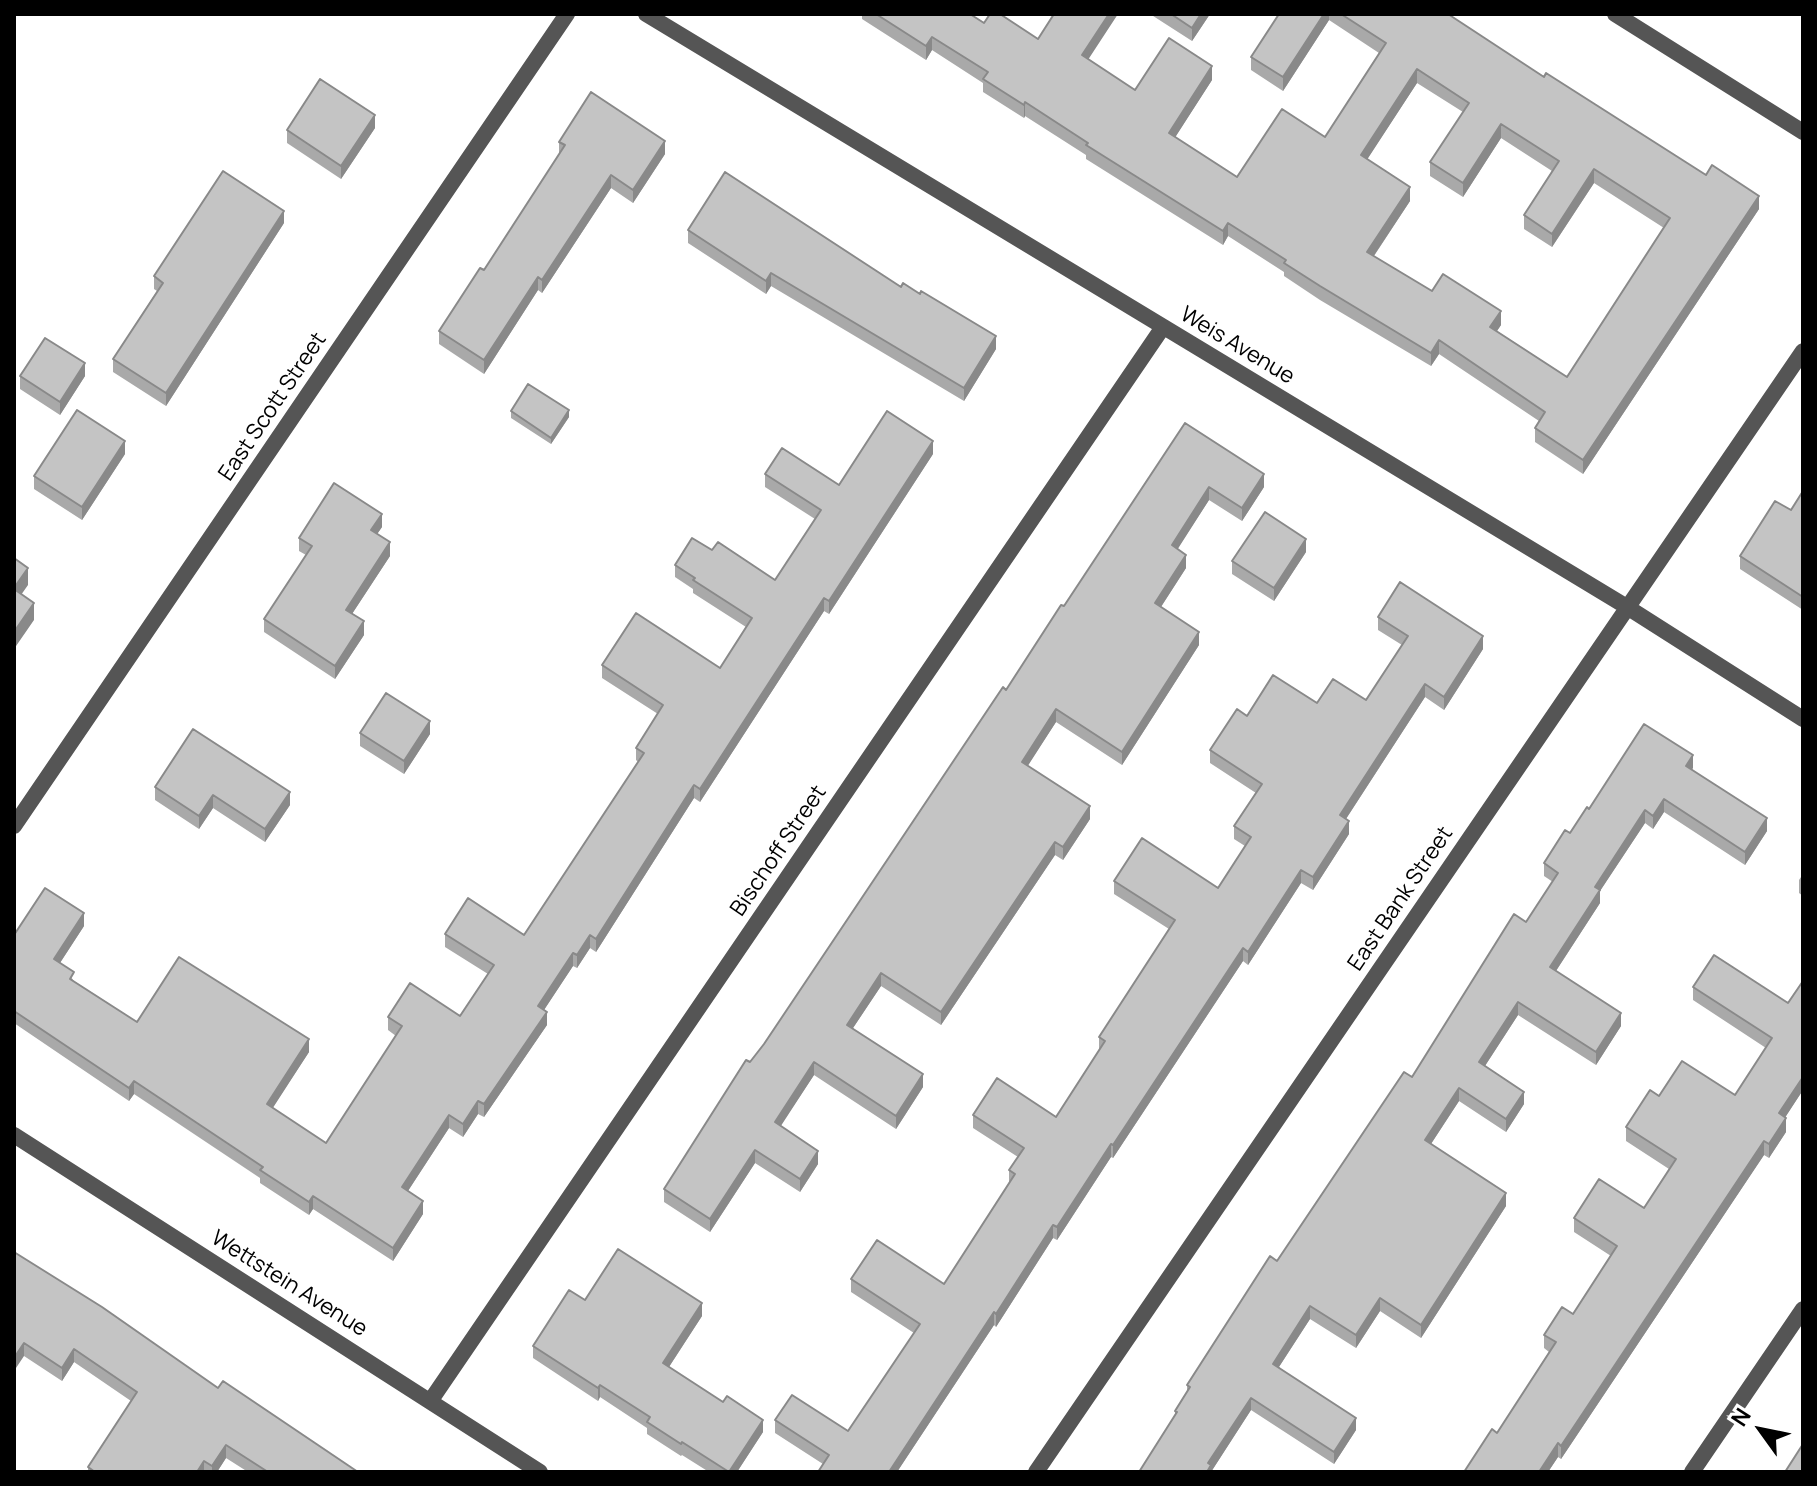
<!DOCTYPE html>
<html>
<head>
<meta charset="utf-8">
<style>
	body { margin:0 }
	#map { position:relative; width:1817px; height:1486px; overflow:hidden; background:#fff; font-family:Manrope,sans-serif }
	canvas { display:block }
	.frame { position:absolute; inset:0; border:16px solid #000; pointer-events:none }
	.north { position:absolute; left:1721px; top:1390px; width:80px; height:80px; -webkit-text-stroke:6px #fff; paint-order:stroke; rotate:303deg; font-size:22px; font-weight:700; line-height:32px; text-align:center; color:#000 }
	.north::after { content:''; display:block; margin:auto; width:28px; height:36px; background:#000; clip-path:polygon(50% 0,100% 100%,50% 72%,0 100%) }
</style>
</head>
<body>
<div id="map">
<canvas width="1817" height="1486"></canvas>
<div class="frame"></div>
<div class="north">N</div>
</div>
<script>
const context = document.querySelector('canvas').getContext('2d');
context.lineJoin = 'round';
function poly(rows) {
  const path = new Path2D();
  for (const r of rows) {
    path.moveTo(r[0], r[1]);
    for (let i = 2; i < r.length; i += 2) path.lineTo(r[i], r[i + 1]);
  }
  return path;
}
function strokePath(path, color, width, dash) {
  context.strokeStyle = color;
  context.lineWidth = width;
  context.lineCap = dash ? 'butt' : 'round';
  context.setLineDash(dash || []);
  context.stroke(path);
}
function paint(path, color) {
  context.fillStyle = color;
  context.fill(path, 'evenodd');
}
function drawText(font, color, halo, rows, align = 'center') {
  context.font = font + ' Manrope,sans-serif';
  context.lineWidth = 8;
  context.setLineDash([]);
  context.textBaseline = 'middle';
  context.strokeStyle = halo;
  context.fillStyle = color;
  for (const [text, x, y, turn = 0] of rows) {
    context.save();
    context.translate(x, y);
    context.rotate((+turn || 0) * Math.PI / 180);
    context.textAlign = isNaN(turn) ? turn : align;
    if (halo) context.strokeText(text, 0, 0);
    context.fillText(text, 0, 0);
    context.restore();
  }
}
strokePath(poly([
	[646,14,1627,607,1803,719],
	[1615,14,1803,132],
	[14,826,567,14],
	[14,1135,540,1472],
	[431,1400,1163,327],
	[1036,1472,1803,351],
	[1692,1472,1803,1309]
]), '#555', 16);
paint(poly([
	[862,14,970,14,984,23,1038,39,1089,60,1135,90,1212,80,1175,137,1237,177,1325,137,1379,53,1329,20,1283,91,1251,70,1251,57,1279,14,1448,14,1544,77,1759,209,1583,474,1535,442,1535,428,1539,421,1439,354,1431,366,1320,300,1284,276,1284,272,1228,236,1223,245,1086,159,1086,155,1025,116,1024,118,983,92,983,83,932,50,926,60,862,19],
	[1417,83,1463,112,1430,162,1430,176,1463,197,1501,138,1552,171,1524,215,1524,229,1552,247,1594,183,1664,228,1567,377,1497,331,1501,325,1432,291,1374,256,1410,201,1367,159],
	[1150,14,1210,14,1192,41],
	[375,128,341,179,287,143,287,130],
	[559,142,665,154,633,203,611,188,542,293,538,290,484,374,439,344,439,331,484,270,559,154],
	[284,223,166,406,113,372,113,359,157,291,154,289,154,276],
	[688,230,996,349,964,401,771,286,766,294,688,243],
	[20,376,85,376,60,415,20,389],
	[511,411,569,417,551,444,511,418],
	[1185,423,1264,487,1242,521,1209,500,1177,549,1186,568,1161,607,1199,645,1122,765,1056,722,1027,766,1090,819,1063,860,1055,855,941,1025,881,986,853,1028,923,1087,896,1129,814,1075,780,1126,818,1164,800,1192,755,1163,710,1232,664,1202,664,1189,1064,606],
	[125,454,82,520,34,489,34,476],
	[933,454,829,614,824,611,700,802,694,798,596,952,590,948,577,968,573,966,544,1010,547,1025,484,1117,478,1114,463,1137,449,1128,408,1191,423,1214,393,1261,313,1209,309,1215,260,1183,260,1178,134,1094,129,1101,14,1023,14,935,84,926,60,963,74,981,137,1022,309,1052,272,1108,326,1143,396,1036,388,1030,388,1017,460,1016,488,974,445,947,445,934,524,935,638,762,636,760,636,748,658,714,602,678,602,665,720,668,746,627,693,593,693,589,675,577,675,565,712,550,775,580,815,519,765,487,765,474,839,485],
	[1803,491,1803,610,1740,569,1740,556,1791,510],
	[382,527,377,534,390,556,352,614,364,635,335,679,264,632,264,619,306,555,299,551,299,538],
	[1306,552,1274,601,1232,574,1232,561],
	[1378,617,1483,649,1444,710,1425,697,1346,819,1349,834,1313,890,1301,883,1248,965,1243,961,1113,1158,1111,1157,1057,1240,1053,1238,996,1327,994,1325,897,1472,818,1472,823,1464,775,1433,775,1420,848,1431,914,1333,851,1292,851,1279,944,1284,1009,1183,1009,1170,1018,1157,973,1128,973,1115,1056,1117,1099,1050,1099,1037,1169,929,1114,894,1114,881,1218,888,1245,846,1234,839,1234,826,1256,793,1210,763,1210,750,1247,716,1317,703,1366,700,1402,645,1378,630],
	[360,733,430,734,404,774,360,746],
	[1693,768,1692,769,1767,831,1745,865,1664,812,1653,829,1645,823,1600,891,1600,903,1556,971,1621,1026,1596,1065,1518,1015,1485,1066,1524,1104,1506,1132,1459,1101,1431,1144,1506,1206,1421,1338,1380,1311,1356,1348,1310,1319,1279,1367,1356,1430,1334,1464,1251,1410,1211,1472,1175,1416,1175,1411,1187,1393,1187,1385,1526,922,1553,882,1544,876,1544,863,1589,809],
	[155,787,290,805,265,842,213,808,199,829,155,800],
	[1803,874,1803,896,1799,893,1799,880],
	[1803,981,1803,1090,1785,1117,1786,1132,1769,1158,1764,1155,1561,1459,1558,1457,1548,1472,1464,1472,1497,1433,1549,1352,1544,1348,1544,1335,1573,1314,1611,1256,1574,1232,1574,1218,1644,1208,1669,1169,1626,1141,1626,1127,1659,1096,1735,1095,1766,1048,1693,1000,1693,987,1788,1003],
	[14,1252,218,1388,358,1472,248,1472,226,1458,217,1472,88,1472,88,1467,131,1401,74,1362,62,1381,24,1356],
	[585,1300,702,1316,669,1367,763,1432,737,1472,709,1472,682,1455,681,1456,647,1434,647,1428,600,1397,598,1401,533,1358,533,1346]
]), '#a9a9a9');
paint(poly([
	[1109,14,1118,14,1082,69,1082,55],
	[1201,14,1210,14,1192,41,1192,28],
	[1324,14,1329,14,1329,20,1283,91,1283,77],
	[932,37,932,50,926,60,926,46],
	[1212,66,1212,80,1169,147,1169,133],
	[1417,69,1417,83,1361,169,1361,155],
	[1025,102,1025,116,1024,118,1024,105],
	[375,115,375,128,341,179,341,166],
	[1501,124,1501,138,1463,197,1463,183],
	[665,141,665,154,633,203,633,190],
	[1594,169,1594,183,1552,247,1552,234],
	[611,175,611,188,542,293,542,280],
	[1410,187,1410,201,1367,266,1367,252],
	[1759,196,1759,209,1583,474,1583,460],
	[284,211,284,223,166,406,166,393],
	[1228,223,1228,236,1223,245,1223,231],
	[771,273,771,286,766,294,766,281],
	[538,277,538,290,484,374,484,360],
	[1501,311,1501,325,1490,341,1490,327],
	[996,336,996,349,964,401,964,388],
	[1439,340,1439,354,1431,366,1431,353],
	[85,363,85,376,60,415,60,402],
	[569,410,569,417,551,444,551,438],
	[125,441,125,454,82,520,82,507],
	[933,441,933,454,829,614,829,601],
	[1264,474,1264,487,1242,521,1242,508],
	[1209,487,1209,500,1172,558,1172,545],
	[382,514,382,527,371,543,371,530],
	[1306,539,1306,552,1274,601,1274,588],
	[390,542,390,556,346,623,346,610],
	[1186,555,1186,568,1155,616,1155,603],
	[28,568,28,585,14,605,14,588],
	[824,598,824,611,700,802,700,789],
	[34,603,34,620,14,649,14,632],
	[364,621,364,635,335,679,335,666],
	[1199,632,1199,645,1122,765,1122,752],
	[1483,636,1483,649,1444,710,1444,697],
	[1425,684,1425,697,1340,828,1340,815],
	[1056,709,1056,722,1022,775,1022,762],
	[430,721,430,734,404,774,404,761],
	[1693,755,1693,768,1686,778,1686,766],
	[694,785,694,798,596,952,596,939],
	[290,792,290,805,265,842,265,829],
	[213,795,213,808,199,829,199,816],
	[1664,799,1664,812,1653,829,1653,816],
	[1090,806,1090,819,1063,860,1063,847],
	[1645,810,1645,823,1600,891,1600,903,1550,980,1550,967,1595,887],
	[1767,818,1767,831,1745,865,1745,852],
	[1349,821,1349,834,1313,890,1313,877],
	[1055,842,1055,855,941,1025,941,1012],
	[1301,870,1301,883,1248,965,1248,952],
	[84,913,84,926,54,972,54,959],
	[590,935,590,948,577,968,577,955],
	[1243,948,1243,961,1113,1158,1113,1145],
	[573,953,573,966,538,1019,538,1006],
	[881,973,881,986,847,1037,847,1025],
	[1518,1002,1518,1015,1479,1075,1479,1062],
	[547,1012,547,1025,484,1117,484,1104],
	[1621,1013,1621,1026,1596,1065,1596,1052],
	[309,1039,309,1052,267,1117,267,1104],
	[814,1062,814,1075,775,1135,775,1122],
	[923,1074,923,1087,896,1129,896,1116],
	[1803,1077,1803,1090,1779,1127,1779,1113],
	[134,1081,134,1094,129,1101,129,1088],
	[1459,1088,1459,1101,1425,1153,1425,1140],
	[1524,1092,1524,1104,1506,1132,1506,1119],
	[478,1101,478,1114,463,1137,463,1124],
	[449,1115,449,1128,402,1200,402,1187],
	[1786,1118,1786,1132,1769,1158,1769,1144],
	[1764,1141,1764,1155,1561,1459,1561,1446],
	[1111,1144,1111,1157,1057,1240,1057,1227],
	[755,1150,755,1163,710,1232,710,1219],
	[818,1151,818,1164,800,1192,800,1179],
	[1506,1193,1506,1206,1421,1338,1421,1325],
	[313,1196,313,1209,309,1215,309,1202],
	[423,1201,423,1214,393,1261,393,1248],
	[1053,1225,1053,1238,996,1327,996,1314],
	[1380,1298,1380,1311,1356,1348,1356,1335],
	[702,1303,702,1316,663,1376,663,1363],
	[1310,1306,1310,1319,1273,1376,1273,1364],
	[994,1312,994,1325,897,1472,889,1472],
	[24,1343,24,1356,14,1371,14,1358],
	[74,1349,74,1362,62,1381,62,1368],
	[600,1385,600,1397,598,1401,598,1388],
	[1251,1398,1251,1410,1211,1472,1207,1472,1208,1463],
	[1356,1418,1356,1430,1334,1464,1334,1452],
	[763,1420,763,1432,737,1472,729,1472],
	[1558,1443,1558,1457,1548,1472,1539,1472],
	[226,1445,226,1458,217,1472,212,1472,212,1466],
	[204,1461,204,1472,197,1472]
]), '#898989');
const building = poly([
	[876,14,970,14,984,23,990,14,1000,14,1038,39,1054,14,1109,14,1082,55,1135,90,1169,38,1212,66,1169,133,1237,177,1282,109,1325,137,1386,43,1341,14,1448,14,1544,77,1546,73,1706,175,1712,165,1759,196,1583,460,1535,428,1545,412,1439,340,1431,353,1320,286,1284,263,1286,260,1228,223,1223,231,1086,145,1088,143,1025,102,1024,105,983,79,988,72,932,37,926,46,876,14],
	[1417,69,1469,103,1430,162,1463,183,1501,124,1559,161,1524,215,1552,234,1594,169,1670,218,1567,377,1490,327,1501,311,1443,274,1432,291,1367,252,1410,187,1361,155,1417,69],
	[1171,14,1201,14,1192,28,1171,14],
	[1279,14,1324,14,1283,77,1251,57,1279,14],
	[320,79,375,115,341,166,287,130,320,79],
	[591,92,665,141,633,190,611,175,542,280,538,277,484,360,439,331,480,268,484,270,565,145,559,142,591,92],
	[223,171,284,211,166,393,113,359,163,283,154,276,223,171],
	[725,172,901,287,903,283,920,294,921,291,996,336,964,388,771,273,766,281,688,230,725,172],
	[45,338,85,363,60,402,20,376,45,338],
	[528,384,569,410,551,438,511,411,528,384],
	[77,410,125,441,82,507,34,476,77,410],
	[887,411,933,441,829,601,824,598,700,789,694,785,596,939,590,935,577,955,573,953,538,1006,547,1012,484,1104,478,1101,463,1124,449,1115,402,1187,423,1201,393,1248,313,1196,309,1202,260,1170,263,1167,134,1081,129,1088,14,1011,14,935,45,888,84,913,54,959,74,972,70,979,137,1022,179,957,309,1039,267,1104,326,1143,402,1026,388,1017,410,983,460,1016,494,965,445,934,468,898,524,935,644,753,636,748,663,705,602,665,636,613,720,668,752,618,693,580,695,578,675,565,692,538,712,550,718,542,775,580,821,510,765,474,782,448,839,485,887,411],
	[1185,423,1264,474,1242,508,1209,487,1172,545,1186,555,1155,603,1199,632,1122,752,1056,709,1022,762,1090,806,1063,847,1055,842,941,1012,881,973,847,1025,923,1074,896,1116,814,1062,775,1122,818,1151,800,1179,755,1150,710,1219,664,1189,746,1060,750,1062,764,1044,1003,687,1006,690,1061,605,1064,606,1185,423],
	[334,483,382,514,371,530,390,542,346,610,364,621,335,666,264,619,312,546,299,538,334,483],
	[1803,491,1803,597,1740,556,1775,501,1791,510,1803,491],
	[1265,512,1306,539,1274,588,1232,561,1265,512],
	[14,558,28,568,14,588,14,558],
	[1400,582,1483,636,1444,697,1425,684,1340,815,1349,821,1313,877,1301,870,1248,952,1243,948,1113,1145,1111,1144,1057,1227,1053,1225,996,1314,994,1312,889,1472,883,1471,882,1472,818,1472,829,1455,775,1420,792,1395,848,1431,920,1324,851,1279,877,1240,944,1284,1015,1174,1009,1170,1024,1148,973,1115,997,1078,1056,1117,1105,1041,1099,1037,1175,920,1114,881,1142,838,1218,888,1251,837,1234,826,1262,784,1210,750,1237,709,1247,716,1273,675,1317,703,1333,679,1366,700,1408,636,1378,617,1400,582],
	[14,589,34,603,14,632,14,589],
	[386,693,430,721,404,761,360,733,386,693],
	[1644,724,1693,755,1686,766,1767,818,1745,852,1664,799,1653,816,1645,810,1595,887,1600,890,1550,967,1621,1013,1596,1052,1518,1002,1479,1062,1524,1092,1506,1119,1459,1088,1425,1140,1506,1193,1421,1325,1380,1298,1356,1335,1310,1306,1273,1364,1356,1418,1334,1452,1251,1398,1208,1463,1211,1465,1207,1472,1139,1472,1177,1412,1175,1411,1190,1387,1187,1385,1270,1256,1277,1261,1404,1072,1412,1077,1514,914,1526,922,1558,873,1544,863,1565,830,1570,833,1587,807,1589,809,1644,724],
	[193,729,290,792,265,829,213,795,199,816,155,787,193,729],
	[1714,955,1788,1003,1803,981,1803,1077,1779,1113,1786,1118,1769,1144,1764,1141,1561,1446,1558,1443,1539,1472,1464,1472,1492,1429,1497,1433,1556,1342,1544,1335,1562,1307,1573,1314,1617,1246,1574,1218,1599,1179,1644,1208,1676,1159,1626,1127,1650,1090,1659,1096,1682,1061,1735,1095,1772,1038,1693,987,1714,955],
	[618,1249,702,1303,663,1363,723,1402,727,1396,763,1420,729,1472,682,1442,681,1444,647,1422,650,1417,600,1385,598,1388,533,1346,569,1290,585,1300,618,1249],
	[14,1252,102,1307,218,1388,223,1381,358,1472,268,1472,226,1445,212,1466,204,1461,197,1472,95,1472,88,1467,137,1392,74,1349,62,1368,24,1343,14,1358,14,1252],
	[1803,1444,1803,1472,1785,1472,1803,1444]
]);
paint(building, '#c4c4c4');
strokePath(building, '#898989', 2);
drawText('22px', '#000', '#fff', [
	["Weis Avenue",1237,346,31],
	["East Scott Street",273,407,-56],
	["Bischoff Street",779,851,-56],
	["East Bank Street",1401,899,-56],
	["Wettstein Avenue",289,1284,32]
]);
</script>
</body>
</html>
